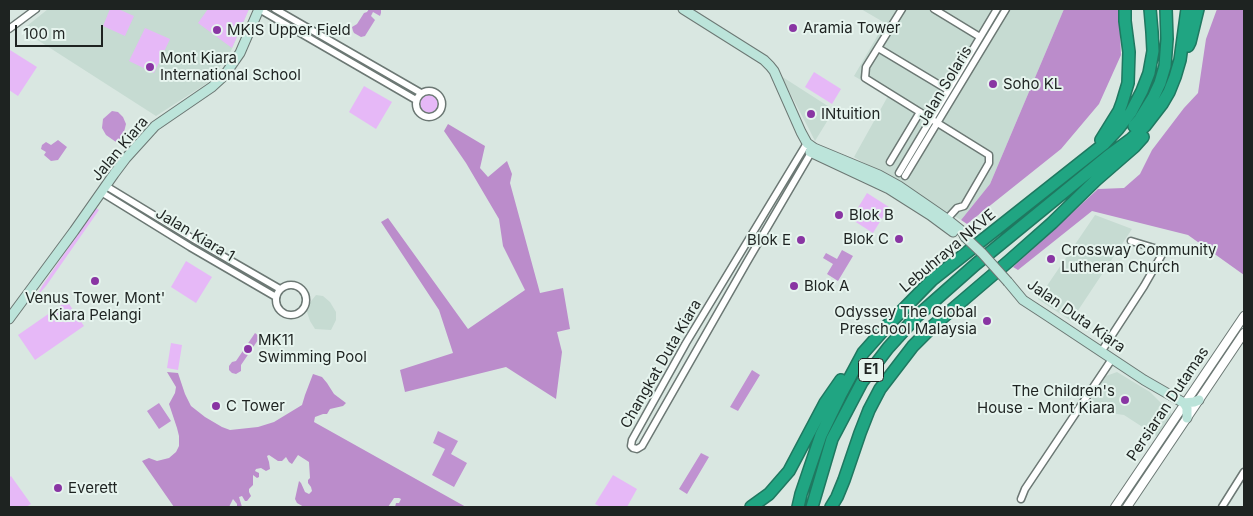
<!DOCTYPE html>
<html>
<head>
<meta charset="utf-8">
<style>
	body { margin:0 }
	#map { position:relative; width:1253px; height:516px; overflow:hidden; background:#d9e7e1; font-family:Inter,sans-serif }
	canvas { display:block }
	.frame { position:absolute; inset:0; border:10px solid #1e2321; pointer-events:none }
	.scale { position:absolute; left:15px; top:25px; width:88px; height:22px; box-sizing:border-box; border:2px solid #1e2321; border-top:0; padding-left:6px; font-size:15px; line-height:18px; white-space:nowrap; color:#1e2321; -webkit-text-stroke:4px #e6f4ee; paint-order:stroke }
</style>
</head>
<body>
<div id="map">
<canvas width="1253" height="516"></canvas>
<div class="frame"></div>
<div class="scale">100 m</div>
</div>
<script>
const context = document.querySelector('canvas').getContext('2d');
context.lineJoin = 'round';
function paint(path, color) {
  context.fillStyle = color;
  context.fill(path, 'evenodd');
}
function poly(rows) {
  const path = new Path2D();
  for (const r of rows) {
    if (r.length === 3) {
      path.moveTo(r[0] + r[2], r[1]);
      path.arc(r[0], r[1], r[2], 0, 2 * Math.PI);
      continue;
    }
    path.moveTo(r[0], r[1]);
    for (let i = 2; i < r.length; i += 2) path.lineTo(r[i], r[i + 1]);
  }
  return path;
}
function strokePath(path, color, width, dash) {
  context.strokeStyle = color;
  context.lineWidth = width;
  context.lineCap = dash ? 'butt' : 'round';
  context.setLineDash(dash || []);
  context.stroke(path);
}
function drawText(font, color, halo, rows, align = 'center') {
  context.font = font + ' Inter,sans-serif';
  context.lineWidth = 4;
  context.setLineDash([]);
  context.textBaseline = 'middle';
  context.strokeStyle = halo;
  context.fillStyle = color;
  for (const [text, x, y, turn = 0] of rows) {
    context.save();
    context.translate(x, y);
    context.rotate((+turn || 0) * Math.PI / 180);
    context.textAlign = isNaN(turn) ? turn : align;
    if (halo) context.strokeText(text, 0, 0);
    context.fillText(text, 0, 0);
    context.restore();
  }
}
paint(poly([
	[48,9,249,9,230,53,209,82,156,116,22,30],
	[861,9,1064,9,990,184,961,220,854,157,888,96,854,76,885,23],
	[781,76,834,110,815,141,810,131],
	[1095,215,1132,229,1071,321,1038,299],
	[316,295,323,296,330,302,336,312,336,320,331,330,315,329,310,321,307,312,308,305],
	[1117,372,1150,392,1172,414,1158,437,1124,415,1090,410,1086,407,1106,376]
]), '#c6dbd2');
paint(poly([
	[110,9,118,9,134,16,125,36,103,26],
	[208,9,249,9,232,48,198,23],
	[145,28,170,39,154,73,129,61],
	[10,50,37,67,18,96,9,90,9,52],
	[814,72,841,89,832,104,805,87],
	[364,86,392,102,376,129,349,112],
	[429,104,9],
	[867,193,889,207,873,233,851,219],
	[96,208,99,210,46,286,37,296,42,286],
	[186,261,212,277,196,303,171,287],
	[67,301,84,326,35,360,18,335],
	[171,343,182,345,178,370,167,368],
	[613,475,637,489,627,507,601,507,595,504],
	[11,476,31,504,26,507,9,507,9,478]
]), '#e6b8f7');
paint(poly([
	[1064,9,1119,9,1121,55,1099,104,1061,149,967,224,961,220,990,184],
	[1217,9,1244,9,1244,275,1188,235,1092,211,1018,270,1013,267,1098,189,1124,188,1140,174,1152,150,1184,108,1198,93,1206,39],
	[448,124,485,146,480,168,488,177,507,161,512,174,510,183,540,293,563,288,570,329,557,332,562,352,556,399,506,367,405,392,400,370,453,353,439,310,381,222,388,218,468,329,525,290,503,246,499,219,466,163,444,131],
	[167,372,178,373,185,394,191,406,205,417,222,427,230,430,258,427,274,422,302,405,305,395,313,374,322,377,327,383,334,394,346,403,343,406,330,409,327,414,323,414,315,417,314,422,466,507,395,507,396,503,399,503,401,499,399,498,394,498,388,507,304,507,297,503,295,499,299,481,301,483,305,492,309,494,312,491,311,487,308,483,308,480,310,478,309,462,298,455,292,464,289,462,286,457,282,461,278,461,269,455,267,456,269,462,270,469,266,471,261,468,256,469,255,471,259,473,259,477,257,478,253,475,253,485,249,489,249,492,251,496,247,501,245,501,242,496,239,497,242,507,237,507,237,504,233,499,229,507,174,507,142,461,149,458,157,461,169,458,176,452,179,446,179,436,177,428,169,404,175,393,176,387]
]), '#bb8ccb');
paint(poly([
	[369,9,381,9,381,13,380,16,373,12,371,16,375,20,365,36,361,37,354,33,353,31,352,27,357,24,364,13,367,12],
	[112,111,118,112,123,117,126,124,124,132,119,140,116,142,106,135,102,128,103,119],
	[58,140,67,147,58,160,51,161,44,155,46,152,41,149,42,145,46,142,51,145],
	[842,250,853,256,838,281,827,274,833,264,823,258,826,253,837,259],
	[255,333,260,337,241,365,241,371,236,374,232,373,229,370,229,366,232,362,236,361],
	[752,370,760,375,738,411,730,407],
	[159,403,171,421,159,429,147,411],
	[438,431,458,441,451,454,467,463,454,487,432,475,445,449,433,443],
	[701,453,709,457,687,494,679,489]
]), '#c092d1');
const minor = poly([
	[259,9,416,100],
	[275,9,421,93],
	[902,9,866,67,865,78,989,155,989,163,964,206,957,208,947,219],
	[934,9,980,37],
	[9,29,36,9],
	[878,48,948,90],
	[429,104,13],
	[807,143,686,343,632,440,631,446,633,448,637,449,642,446,747,262,812,151],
	[890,162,920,112],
	[899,173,997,9],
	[905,176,1006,9],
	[106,186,195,240,280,289],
	[101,192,190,247,276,297],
	[291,300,15],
	[1101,352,1144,286,1164,251,1131,241],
	[1021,499,1025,489,1112,359],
	[1222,507,1244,472]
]);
const tertiary = poly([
	[1115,507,1244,316],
	[1127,507,1244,333]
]);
const secondary = poly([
	[683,9,764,60,770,66,774,71,801,132,807,143,814,148,879,175,899,186,947,219,962,231,965,237],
	[810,152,889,189,930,215,953,232],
	[1008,282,1023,300,1046,315,1144,380,1184,403],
	[9,319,74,231,114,174,126,158,155,126,212,87,224,76,240,53,259,9],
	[1184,403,1187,408,1187,418],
	[1184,403,1194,402,1199,400]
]);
const motorway = poly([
	[1188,46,1190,42,1198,9],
	[1134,126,1140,119,1153,98,1160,83,1165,66,1167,39,1166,9],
	[1101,140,1119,111,1122,103,1128,83,1129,52,1125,21,1125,9],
	[751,507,769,494,789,471,825,403,841,380],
	[798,507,801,494,821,435,840,396,863,353,887,326,932,280,1104,144,1118,129,1131,112,1142,91,1149,73,1153,51,1152,32,1150,9],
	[812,507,832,439,862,382,888,348,916,317,976,264,1108,156,1130,140,1145,126,1162,104,1169,92,1175,77,1180,60,1187,9],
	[831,507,837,497,844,480,860,433,869,410,880,389,913,346,934,325,1009,261,1052,223,1096,180,1134,147,1143,137]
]);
strokePath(minor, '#6c7874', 9);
strokePath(tertiary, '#6c7874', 10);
strokePath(secondary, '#6c7874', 11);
strokePath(motorway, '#1f7860', 14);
strokePath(minor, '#fff', 6);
strokePath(tertiary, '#fff', 8);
strokePath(secondary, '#bce4da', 9);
strokePath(motorway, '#20a582', 11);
const secondaryBridge = poly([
	[965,237,982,253,1008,282]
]);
strokePath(secondaryBridge, '#6c7874', 11, []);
strokePath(secondaryBridge, '#bce4da', 9);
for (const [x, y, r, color] of [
	[793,28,5,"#8935a3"],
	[217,30,5,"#8935a3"],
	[150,67,5,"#8935a3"],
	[993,84,5,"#8935a3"],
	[811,114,5,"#8935a3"],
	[839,215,5,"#8935a3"],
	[899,239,5,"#8935a3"],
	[801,240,5,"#8935a3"],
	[1051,259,5,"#8935a3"],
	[95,281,5,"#8935a3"],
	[794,286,5,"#8935a3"],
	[987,321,5,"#8935a3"],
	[248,349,5,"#8935a3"],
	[1125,400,5,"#8935a3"],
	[216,406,5,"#8935a3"],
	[58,488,5,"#8935a3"]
]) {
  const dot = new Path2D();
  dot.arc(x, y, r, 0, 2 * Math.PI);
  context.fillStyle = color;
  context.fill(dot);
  strokePath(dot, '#e6f4ee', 2);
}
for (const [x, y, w] of [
	[871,370,25]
]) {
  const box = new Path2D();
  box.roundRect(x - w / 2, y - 11.5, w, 23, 4);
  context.fillStyle = '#e6f4ee';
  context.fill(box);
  strokePath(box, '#1e2321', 1);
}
drawText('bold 14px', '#1e2321', null, [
	["E1",871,370]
]);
drawText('15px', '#1e2321', '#e6f4ee', [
	["Aramia Tower",803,28],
	["MKIS Upper Field",227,30],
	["Mont Kiara",160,58],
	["International School",160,75],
	["Soho KL",1003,84],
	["INtuition",821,114],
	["Blok B",849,215],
	["Blok C",889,239,"right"],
	["Blok E",791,240,"right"],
	["Crossway Community",1061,250],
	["Lutheran Church",1061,267],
	["Blok A",804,286],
	["Venus Tower, Mont'",95,298,"center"],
	["Kiara Pelangi",95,315,"center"],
	["Odyssey The Global",977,312,"right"],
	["Preschool Malaysia",977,329,"right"],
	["MK11",258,340],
	["Swimming Pool",258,357],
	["The Children's",1115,391,"right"],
	["House - Mont Kiara",1115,408,"right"],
	["C Tower",226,406],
	["Everett",68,488]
], 'left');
drawText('15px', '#1e2321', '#e6f4ee', [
	["Jalan Solaris",945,86,-59],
	["Jalan Kiara",120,149,-50],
	["Jalan Kiara 1",195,235,31],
	["Lebuhraya NKVE",948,251,-40],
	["Jalan Duta Kiara",1076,316,35],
	["Changkat Duta Kiara",661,364,-60],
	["Persiaran Dutamas",1168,404,-56]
]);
</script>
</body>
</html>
